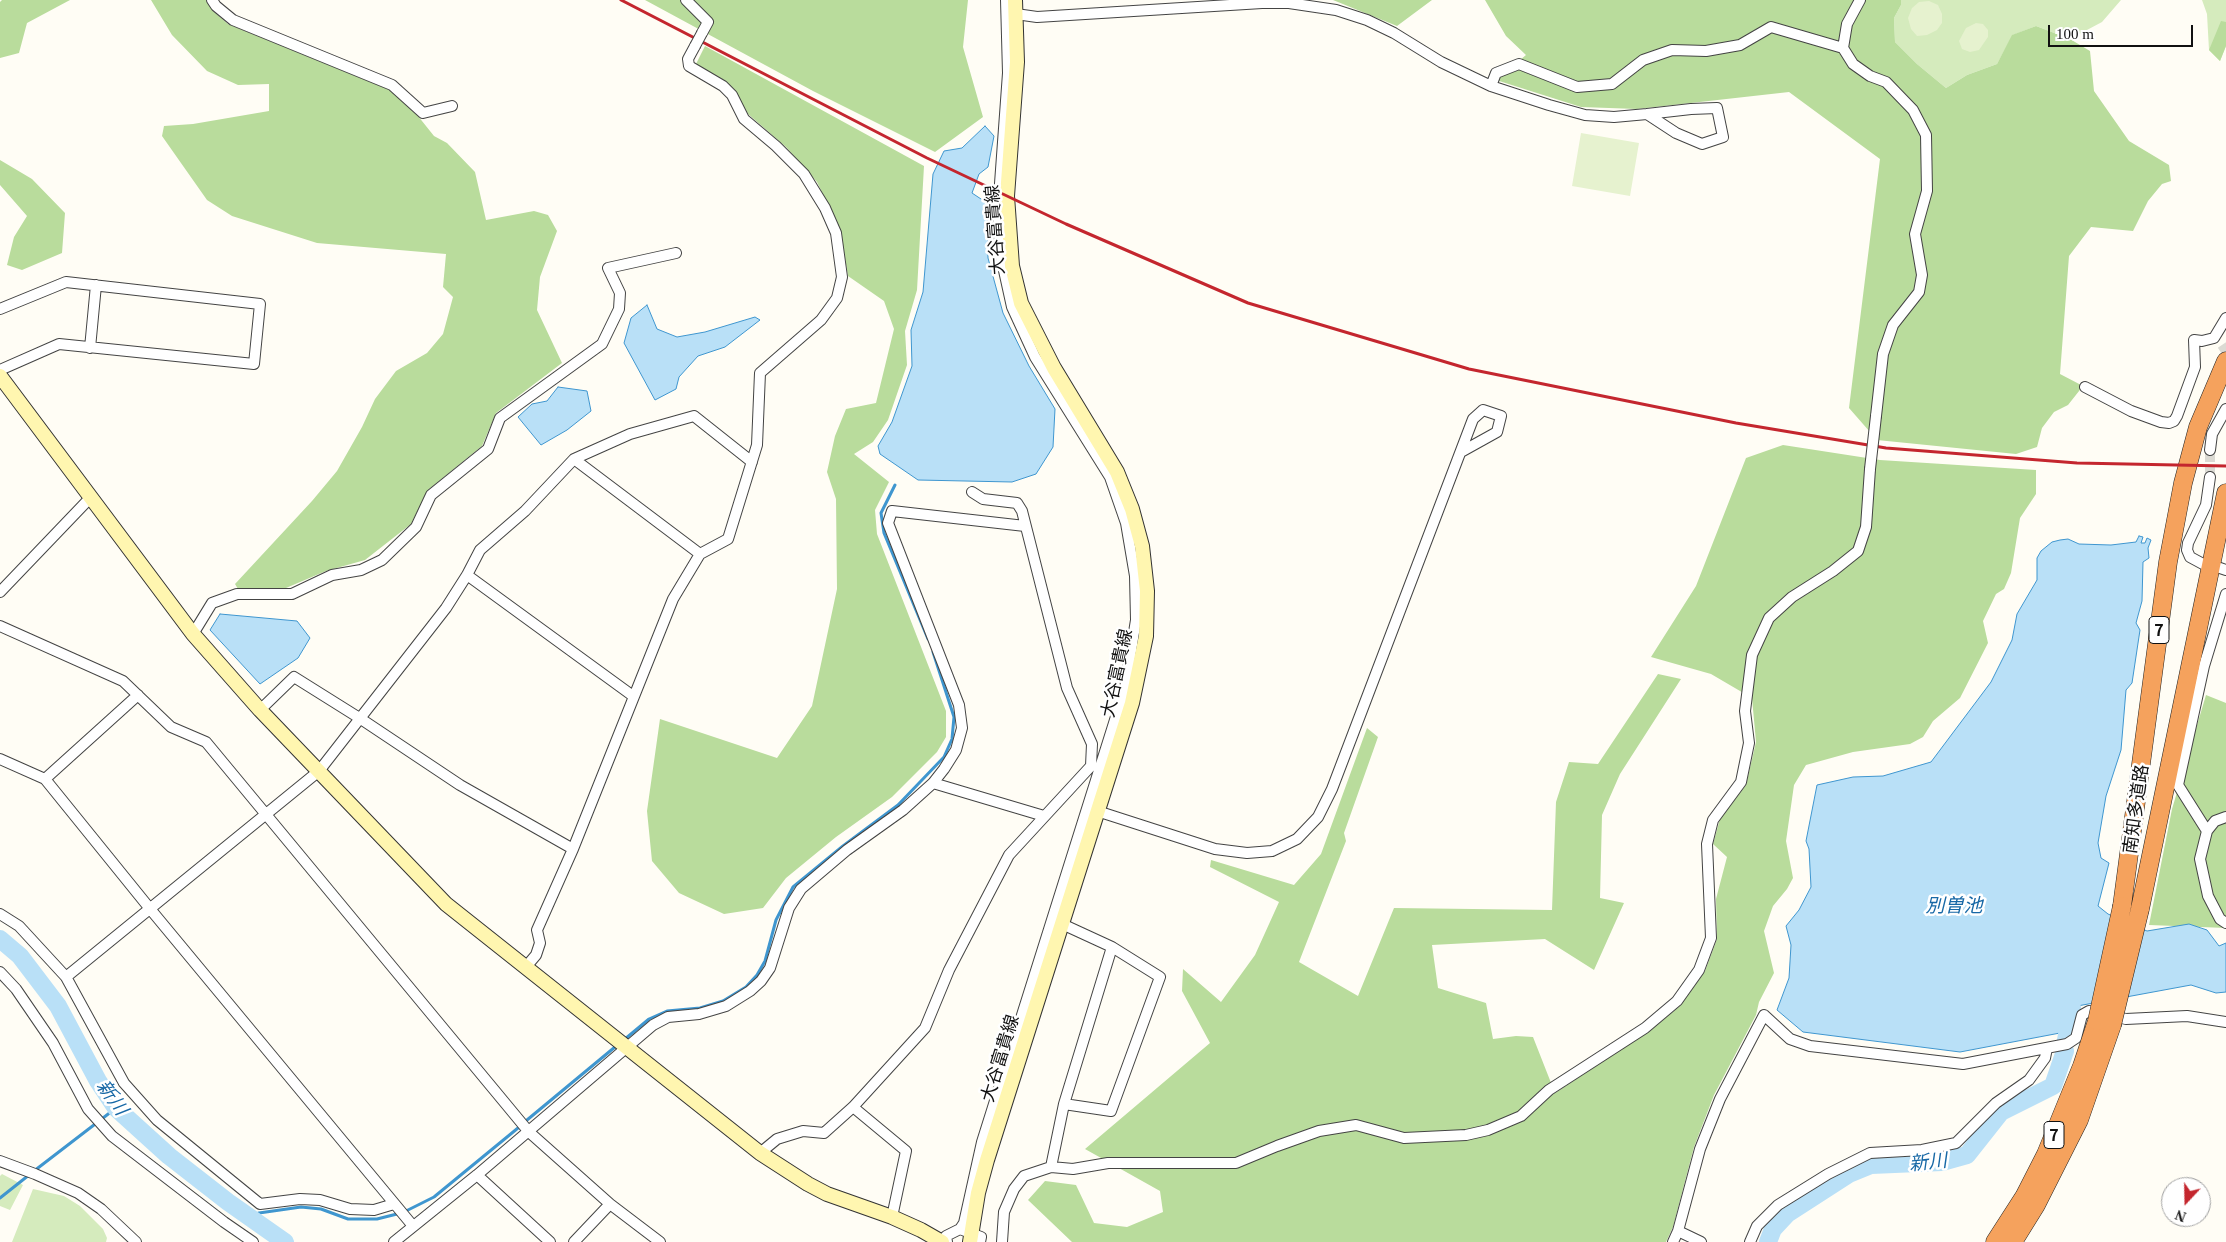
<!DOCTYPE html>
<html>
<head>
<meta charset="utf-8">
<style>
	body { margin:0 }
	#map { position:relative; width:2226px; height:1242px; overflow:hidden; background:#fffdf5; font-family:Georgia,serif }
	canvas { display:block }
	.north { position:absolute; left:2161px; top:1177px; width:50px; height:50px; box-sizing:border-box; background:#fff; border:1px solid #a0a0a0; border-radius:50%; rotate:201deg; font-size:14px; font-weight:700; line-height:20px; text-align:center; color:#111 }
	.north::after { content:''; display:block; margin:auto; width:18px; height:22px; background:#c4262e; clip-path:polygon(50% 0,100% 100%,50% 72%,0 100%) }
	.scale { position:absolute; left:2048px; top:25px; width:145px; height:22px; box-sizing:border-box; border:2px solid #111; border-top:0; padding-left:6px; font-size:15px; line-height:18px; white-space:nowrap; color:#111; -webkit-text-stroke:4px #fff; paint-order:stroke }
</style>
</head>
<body>
<div id="map">
<canvas width="2226" height="1242"></canvas>
<div class="north">N</div>
<div class="scale">100 m</div>
</div>
<script>
const context = document.querySelector('canvas').getContext('2d');
context.lineJoin = 'round';
function paint(path, color) {
  context.fillStyle = color;
  context.fill(path, 'evenodd');
}
function poly(rows) {
  const path = new Path2D();
  for (const r of rows) {
    path.moveTo(r[0], r[1]);
    for (let i = 2; i < r.length; i += 2) path.lineTo(r[i], r[i + 1]);
  }
  return path;
}
function strokePath(path, color, width, dash) {
  context.strokeStyle = color;
  context.lineWidth = width;
  context.lineCap = dash ? 'butt' : 'round';
  context.setLineDash(dash || []);
  context.stroke(path);
}
function drawText(font, color, halo, rows, align = 'center') {
  context.font = font + ' Georgia,"Noto Sans JP",serif';
  context.lineWidth = 5;
  context.setLineDash([]);
  context.textBaseline = 'middle';
  context.strokeStyle = halo;
  context.fillStyle = color;
  for (const [text, x, y, turn = 0] of rows) {
    context.save();
    context.translate(x, y);
    context.rotate((+turn || 0) * Math.PI / 180);
    context.textAlign = isNaN(turn) ? turn : align;
    if (halo) context.strokeText(text, 0, 0);
    context.fillText(text, 0, 0);
    context.restore();
  }
}
paint(poly([
	[1901,0,2121,0,2102,22,2070,39,2036,26,2013,35,1997,64,1967,75,1946,88,1917,64,1895,42,1894,18,1901,5],
	[2202,0,2226,0,2226,46,2220,61,2209,50,2207,14],
	[2,1174,23,1185,10,1210,0,1206,0,1176],
	[33,1189,64,1196,80,1206,103,1229,107,1238,106,1242,12,1242]
]), '#d5ebbd');
paint(poly([
	[2,0,70,0,27,23,19,53,0,58,0,2],
	[151,0,206,0,212,10,228,24,390,90,418,116,434,136,447,143,475,172,486,220,534,211,548,215,557,231,540,277,537,310,562,363,496,413,482,446,428,490,411,524,365,560,326,571,286,588,238,589,235,584,312,501,337,471,362,427,375,399,396,371,427,353,443,334,453,297,443,287,446,254,317,243,232,216,207,200,162,136,164,126,193,124,269,111,269,84,238,85,207,71,172,35],
	[645,0,968,0,963,47,983,117,935,152,813,91],
	[1333,0,1432,0,1397,26],
	[1485,0,1901,0,1901,5,1894,18,1895,42,1917,64,1946,88,1967,75,1997,64,2012,35,2036,26,2070,39,2090,51,2094,91,2129,141,2169,165,2171,181,2162,184,2148,201,2133,231,2091,227,2069,256,2060,374,2083,386,2068,405,2054,412,2042,428,2037,447,2016,454,1877,440,1849,408,1880,159,1789,92,1637,109,1581,107,1496,80,1526,55,1506,36],
	[2221,21,2226,22,2226,46,2220,61,2209,50],
	[705,46,924,166,917,290,905,331,907,365,888,420,873,442,854,454,889,482,875,510,877,534,946,711,946,737,937,752,892,797,836,837,786,878,763,908,724,914,679,893,652,861,647,811,660,719,777,758,812,706,837,589,836,499,827,472,835,436,846,409,876,403,894,329,884,301,848,276,840,229,817,182,786,147,748,114,734,89,696,64],
	[0,160,32,179,65,213,62,253,22,270,7,265,14,237,27,216,0,185],
	[1783,445,1880,460,2036,470,2036,494,2020,518,2011,573,2004,589,1996,594,1983,621,1988,643,1960,698,1933,721,1923,737,1910,744,1853,752,1806,765,1794,785,1786,841,1793,878,1787,889,1773,906,1764,931,1774,973,1759,1002,1756,1015,1714,1095,1694,1147,1673,1227,1666,1242,1072,1242,1028,1200,1045,1181,1076,1185,1094,1223,1127,1227,1163,1212,1160,1191,1085,1149,1210,1043,1182,991,1183,969,1221,1002,1255,955,1279,902,1210,867,1211,860,1294,885,1321,854,1367,728,1378,737,1344,833,1346,841,1299,962,1358,996,1394,908,1552,910,1556,802,1569,762,1598,764,1658,674,1681,679,1620,774,1602,815,1600,898,1624,903,1594,970,1545,939,1432,945,1438,988,1486,1003,1493,1039,1516,1036,1533,1037,1555,1093,1648,1032,1680,1006,1705,971,1717,939,1716,899,1727,857,1713,844,1720,819,1746,785,1756,742,1752,698,1711,674,1651,657,1696,586,1746,458],
	[2206,695,2226,703,2226,928,2149,925,2172,809]
]), '#b9dc9c');
paint(poly([
	[1929,1,1938,5,1942,14,1942,23,1937,30,1927,35,1917,36,1911,29,1908,18,1912,8,1919,2],
	[1976,23,1983,24,1988,30,1988,37,1979,50,1970,52,1962,49,1959,41,1966,28],
	[1581,133,1639,143,1630,196,1572,186]
]), '#e6f2cf');
const water = poly([
	[985,126,994,136,988,167,979,174,972,193,990,205,987,223,988,258,1003,313,1029,366,1055,409,1053,447,1036,474,1012,482,918,480,880,454,878,446,892,422,912,366,911,330,923,292,933,174,944,151,962,148,985,126],
	[647,305,657,329,677,337,705,332,755,317,760,320,725,347,698,356,679,377,676,389,655,400,624,343,631,318,647,305],
	[558,387,587,391,591,411,567,430,541,445,518,417,532,404,547,401,558,387],
	[2139,536,2143,537,2141,543,2145,543,2147,538,2151,540,2148,548,2149,558,2143,562,2142,601,2136,623,2140,630,2132,683,2126,690,2121,750,2106,796,2098,843,2101,858,2109,863,2098,906,2108,914,2147,931,2189,924,2207,930,2219,946,2226,943,2226,992,2216,993,2191,985,2072,1007,2068,1006,2060,1033,1960,1052,1803,1032,1777,1010,1789,978,1791,945,1786,926,1799,910,1811,887,1809,849,1806,841,1817,785,1853,777,1883,776,1931,762,1991,682,2012,640,2017,614,2037,580,2037,558,2041,551,2052,542,2060,540,2068,539,2079,544,2111,545,2136,542,2139,536],
	[220,614,297,621,310,638,298,658,260,684,210,630,220,614]
]);
paint(water, '#b9e0f7');
strokePath(water, '#3f96cf', 1);
strokePath(poly([
	[895,485,881,513,884,533,928,639],
	[625,1039,649,1019,667,1011,700,1008,723,1001,746,987,757,975,765,961,776,920,793,887,843,846,898,805,944,757,952,739,954,717,933,652],
	[527,1120,615,1047],
	[34,1171,116,1108],
	[0,1198,29,1175],
	[406,1211,434,1197,518,1128],
	[249,1217,259,1213,301,1207,321,1209,348,1219,377,1219,397,1214]
]), '#3f96cf', 3);
strokePath(poly([
	[0,939,20,956,58,1006,98,1081,116,1108,169,1156,228,1202,285,1242],
	[2066,1040,2072,1007],
	[1768,1242,1773,1229,1787,1214,1849,1174,1871,1165,1942,1162,1967,1155,2001,1112,2053,1086,2065,1051]
]), '#b9e0f7', 18);
strokePath(poly([
	[2222,345,2226,351],
	[2210,477,2210,450]
]), '#dbdad3', 10, [10, 5]);
const street = poly([
	[212,0,216,6,233,20,392,85,423,113,452,106],
	[686,0,708,22,702,33],
	[1016,14,1037,17,1262,3,1289,3,1336,10,1367,20,1394,33,1441,62,1491,86,1549,105,1585,115,1614,117,1647,114,1676,133,1702,144,1723,137,1717,108,1691,109,1647,114],
	[1843,48,1847,24,1860,0],
	[1491,86,1496,73,1519,64,1577,87,1612,84,1643,60,1672,50,1706,51,1740,45,1771,27,1843,48,1853,64,1870,76,1886,82,1913,110,1926,135,1927,191,1915,234,1922,275,1919,292,1893,325,1883,354,1876,416],
	[0,309,66,282,260,304,254,364,59,344,0,370],
	[90,348,96,285],
	[2085,387,2131,411,2161,422,2169,423,2174,421,2177,416,2195,367,2194,340,2202,341,2214,338,2226,318],
	[2210,450,2212,434,2226,409],
	[574,459,700,554],
	[2203,564,2190,557,2187,550,2188,543,2206,505,2210,477],
	[2220,568,2226,570],
	[467,575,633,696],
	[0,592,90,498],
	[0,626,123,681,171,727,206,742,529,1132,610,1204,660,1242],
	[193,634,212,603,237,594,292,594,332,575,361,570,382,560,416,527,431,495,488,449,500,418,602,344,619,309,620,293,608,268,676,253],
	[260,710,294,677,361,719,460,785,573,849],
	[0,759,45,779,151,910,413,1226],
	[45,779,138,695],
	[933,783,1044,816],
	[1097,811,1215,849,1247,853,1272,851,1297,839,1318,817,1332,789,1473,419,1483,410,1501,416,1497,432,1461,452],
	[2226,817,2215,821,2207,831,2200,859,2208,896,2220,919,2226,923],
	[2207,831,2178,785,2204,666,2226,594],
	[0,914,19,926,66,977,124,1083,157,1120,260,1204,300,1199,320,1200,350,1209,374,1210,394,1204],
	[1062,924,1112,947,1160,977,1111,1111,1064,1104],
	[525,968,536,955,540,943,537,930,573,849,673,599,700,554,728,539,757,445,760,373,821,320,837,298,842,277,836,233,825,208,804,174,776,146,744,119,732,95,723,86,689,66,688,59,695,46],
	[0,972,16,989,53,1043,88,1109,112,1136,224,1222,253,1242],
	[66,977,319,771,446,608,467,575,480,550,525,511,574,459,630,434,694,416,752,462],
	[853,1107,906,1151,892,1217],
	[760,1153,777,1139,803,1131,824,1133,853,1107,925,1028,949,970,1009,855,1091,766,1092,744,1067,688,1022,511,1017,503,983,499,972,492],
	[0,1161,35,1174,78,1193,101,1209,136,1242],
	[1051,1167,1064,1104,1112,947],
	[477,1175,550,1242],
	[960,1229,964,1223,982,1142,1125,688,1136,620,1135,576,1126,523,1110,477,1035,357,1012,307,1001,257,998,211,1008,73,1006,0],
	[1678,1231,1701,1242],
	[394,1242,477,1175,653,1025,668,1017,699,1014,726,1006,750,991,761,981,770,968,789,908,801,889,847,850,903,810,933,783,944,769,956,750,962,728,959,705,888,523,892,511,1025,526],
	[574,1242,610,1204],
	[947,1242,946,1236,960,1229,981,1237,980,1242],
	[1002,1242,1004,1212,1014,1189,1024,1176,1051,1167,1073,1169,1108,1163,1236,1163,1277,1146,1319,1131,1356,1125,1404,1138,1466,1135,1488,1130,1521,1116,1549,1090,1645,1028,1677,1001,1699,970,1711,938,1707,844,1713,820,1741,782,1749,743,1745,711,1752,655,1769,618,1792,597,1833,571,1858,551,1866,527,1870,469],
	[1673,1242,1678,1231,1700,1149,1720,1099,1764,1015,1790,1039,1810,1046,1963,1064,2067,1044,2076,1038,2082,1015,2089,1011,2126,1019,2187,1016,2226,1022],
	[1750,1242,1757,1226,1778,1205,1828,1174,1870,1153,1922,1150,1956,1143,1996,1103,2029,1080,2045,1058,2047,1048]
]);
const secondary = poly([
	[0,376,193,634,260,710,446,904,760,1153,808,1184,827,1194,892,1217,921,1230,942,1242],
	[970,1242,978,1193,987,1160,1132,703,1146,636,1147,591,1142,546,1132,509,1117,472,1054,368,1021,303,1012,266,1007,196,1017,62,1015,0]
]);
const highway = poly([
	[2122,906,2168,562,2183,483,2198,427,2226,361],
	[2140,909,2226,493],
	[1995,1242,2024,1197,2046,1154,2082,1066,2097,1021],
	[2013,1242,2036,1205,2079,1120,2112,1025]
]);
strokePath(street, '#444', 12);
strokePath(secondary, '#333', 16);
strokePath(highway, '#222', 19);
strokePath(street, '#fff', 10);
strokePath(secondary, '#fff6b0', 14);
strokePath(highway, '#f5a25d', 18);
strokePath(poly([
	[621,0,927,158,1066,224,1248,303,1469,369,1736,423,1886,448,2077,463,2226,466]
]), '#c4262e', 3);
const streetBridge = poly([
	[695,46,702,33],
	[1870,469,1876,416]
]);
const highwayBridge = poly([
	[2097,1021,2122,906],
	[2112,1025,2140,909]
]);
strokePath(streetBridge, '#444', 12, []);
strokePath(highwayBridge, '#222', 19, []);
strokePath(streetBridge, '#fff', 10);
strokePath(highwayBridge, '#f5a25d', 18);
for (const [x, y, w] of [
	[2159,630,20],
	[2054,1135,20]
]) {
  const box = new Path2D();
  box.roundRect(x - w / 2, y - 13.5, w, 27, 4);
  context.fillStyle = '#fff';
  context.fill(box);
  strokePath(box, '#111', 1);
}
drawText('bold 16px', '#111', null, [
	["7",2159,630],
	["7",2054,1135]
]);
drawText('18px', '#111', '#fff', [
	["大谷富貴線",994,230,-94],
	["大谷富貴線",1116,673,-78],
	["南知多道路",2135,809,-82],
	["大谷富貴線",999,1058,-73]
]);
drawText('italic 19px', '#1768a6', '#fff', [
	["別曽池",1954,905],
	["新川",113,1097,54],
	["新川",1928,1161,-6]
]);
</script>
</body>
</html>
